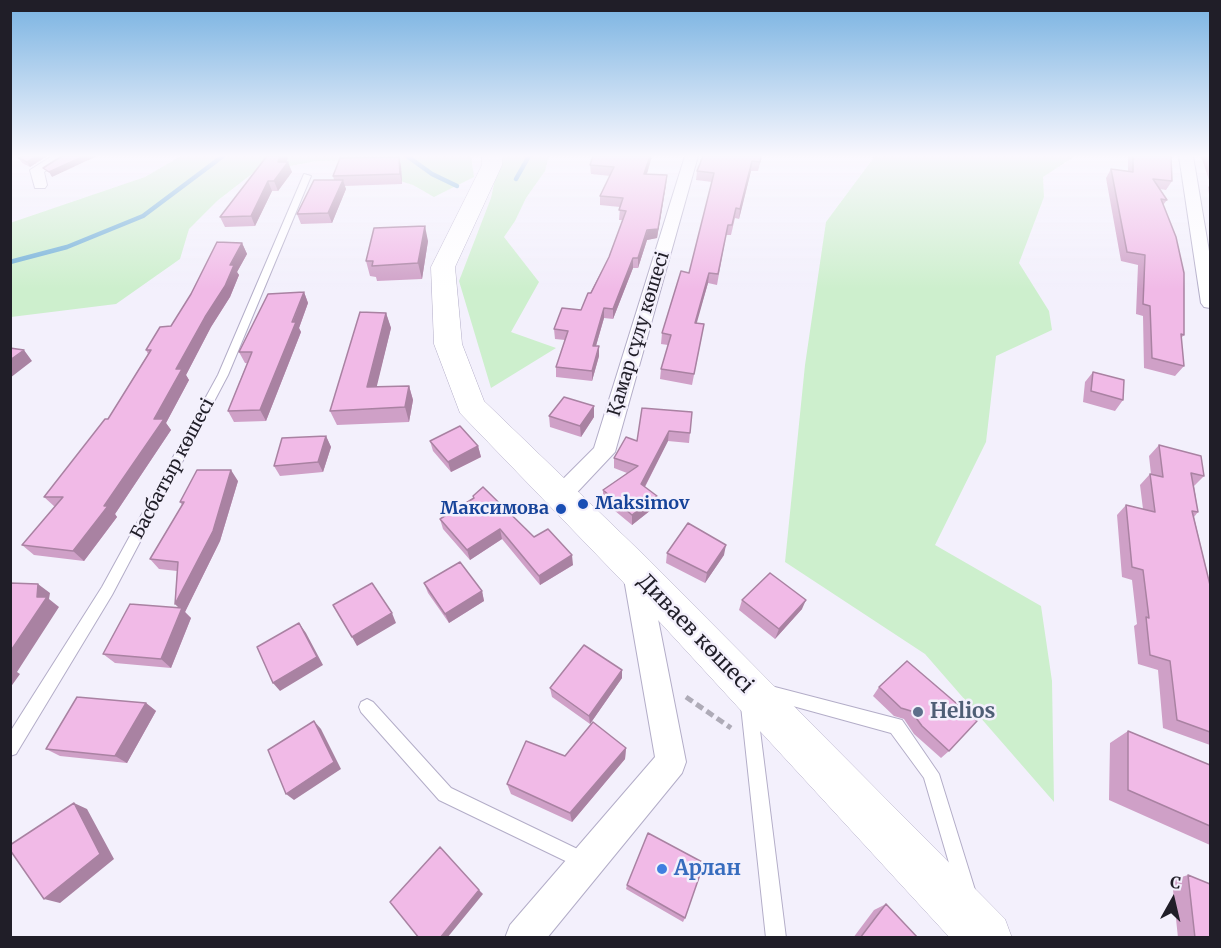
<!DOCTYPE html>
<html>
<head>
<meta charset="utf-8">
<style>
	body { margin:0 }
	#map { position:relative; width:1221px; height:948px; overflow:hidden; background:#f3f0fc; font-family:Merriweather,serif }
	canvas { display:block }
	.frame { position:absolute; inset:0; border:12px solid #201e28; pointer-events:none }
	.north { position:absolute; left:1143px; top:870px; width:60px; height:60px; -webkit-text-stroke:4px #f3f0fc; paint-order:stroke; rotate:8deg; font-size:16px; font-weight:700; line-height:24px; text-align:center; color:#201e28 }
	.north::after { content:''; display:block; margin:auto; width:21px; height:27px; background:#201e28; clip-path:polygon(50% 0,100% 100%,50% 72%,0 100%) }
</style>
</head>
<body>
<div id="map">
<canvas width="1221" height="948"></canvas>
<div class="frame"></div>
<div class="north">С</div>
</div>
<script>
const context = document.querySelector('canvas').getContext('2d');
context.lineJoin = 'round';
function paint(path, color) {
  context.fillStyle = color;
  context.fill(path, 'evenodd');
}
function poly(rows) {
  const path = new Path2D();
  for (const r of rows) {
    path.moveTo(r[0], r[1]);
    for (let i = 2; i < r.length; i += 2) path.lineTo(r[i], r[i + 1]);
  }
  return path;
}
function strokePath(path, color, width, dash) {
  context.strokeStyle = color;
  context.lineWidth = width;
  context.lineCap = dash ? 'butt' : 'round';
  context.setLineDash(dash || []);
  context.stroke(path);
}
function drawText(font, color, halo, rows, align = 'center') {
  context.font = font + ' Merriweather,serif';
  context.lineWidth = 5;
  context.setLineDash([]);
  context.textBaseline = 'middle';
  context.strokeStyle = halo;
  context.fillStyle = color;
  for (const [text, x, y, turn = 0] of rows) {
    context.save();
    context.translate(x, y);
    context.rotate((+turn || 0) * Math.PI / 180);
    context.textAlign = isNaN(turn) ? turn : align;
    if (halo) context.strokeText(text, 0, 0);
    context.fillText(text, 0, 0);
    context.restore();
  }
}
paint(poly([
	[181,156,471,156,474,177,434,197,413,185,391,178,362,160,317,161,253,173,217,201,189,229,180,259,116,304,11,317,10,223,145,177],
	[500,156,549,156,545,171,526,198,515,221,504,237,539,282,511,332,556,348,491,388,459,281,491,198],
	[875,156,1075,156,1043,177,1044,197,1019,263,1049,311,1052,330,996,356,986,442,935,545,1041,606,1052,681,1054,802,925,654,785,562,805,365,826,222]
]), '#cdefcd');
strokePath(poly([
	[407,156,432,174,457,186],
	[516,179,529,156],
	[10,262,67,247,143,216,223,156]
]), '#70afd6', 4.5);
const lane = poly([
	[304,174,311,176,228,375,112,595,16,754,10,756,10,732,102,587,218,375,304,174],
	[771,686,902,720,939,774,975,890,973,897,966,899,959,897,924,778,891,733,771,700,766,698,763,693,766,688,771,686],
	[749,698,755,701,757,706,786,938,766,938,741,706,743,701,749,698],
	[367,699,373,702,451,788,592,856,595,862,592,868,586,871,580,868,439,800,361,712,359,707,361,702,367,699]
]);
const street = poly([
	[52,156,69,156,44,172,47,185,45,188,35,188,30,170,52,156],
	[685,156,698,156,615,452,568,502,560,505,552,502,548,496,552,490,594,448,685,156],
	[1179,156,1193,156,1210,257,1210,308,1204,307,1201,303,1179,156],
	[636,562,645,565,649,573,686,762,682,773,547,938,505,938,510,925,655,757,623,573,627,565,636,562]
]);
const secondary = poly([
	[482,156,502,156,502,165,455,267,462,344,484,401,649,560,1005,919,1012,938,950,938,623,582,460,413,434,344,431,267,482,165,482,156]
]);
strokePath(lane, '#b3adc8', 2);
strokePath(street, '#b3adc8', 2);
strokePath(secondary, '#b3adc8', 1);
strokePath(poly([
	[686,697,731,728]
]), '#aeabb7', 5, [8, 4.5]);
paint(lane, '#fff');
paint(street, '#fff');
paint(secondary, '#fff');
paint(poly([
	[23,156,47,156,30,167,22,163,19,158],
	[267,156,287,156,288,158,286,162,292,172,278,191,272,191,255,226,225,227,220,217],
	[593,156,652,156,647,174,666,184,657,238,647,240,638,268,633,268,613,319,604,318,596,346,599,346,599,356,592,381,556,377,556,367,565,340,555,339,554,329,581,310,609,257,623,220,619,220,620,207,600,205,600,196,610,176,591,174,590,165],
	[703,156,762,156,758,171,751,171,739,219,735,218,731,235,726,235,717,285,708,283,696,323,704,324,692,385,660,379,661,369,668,345,661,344,662,333,689,273,712,182,696,180,697,171],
	[1128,156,1171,156,1172,181,1166,190,1160,189,1167,200,1163,205,1184,335,1181,338,1184,366,1175,376,1144,368,1143,316,1136,314,1138,265,1121,261,1106,178,1111,169,1128,171],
	[1201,156,1210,156,1210,201,1208,187,1210,185,1209,180],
	[401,166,402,184,344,186,346,189,332,223,301,224,297,214,334,180,333,176],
	[428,241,422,279,377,281,376,277,370,276,366,261],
	[242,243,247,254,237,272,239,275,230,297,211,327,186,375,189,380,166,423,171,430,115,514,117,517,84,561,34,555,22,545,55,507,44,497,108,419,148,354,146,350,171,326],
	[304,292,308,303,299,328,301,332,266,421,234,422,228,411,247,363,245,363,239,352],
	[386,313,391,328,376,387,409,386,413,400,409,422,337,425,330,411],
	[1093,372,1123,400,1115,411,1083,402,1085,382],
	[594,406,594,417,581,437,550,427,549,416],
	[642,408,690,433,689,443,668,441,645,487,656,506,632,525,603,501,603,490,627,473,614,468,614,458,637,441],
	[326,436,331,447,323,472,280,476,274,466],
	[430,441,478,446,481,457,451,472,433,451],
	[1159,445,1204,476,1194,486,1198,512,1194,517,1210,585,1210,745,1163,728,1158,670,1138,664,1134,626,1137,624,1132,580,1122,577,1117,515,1126,505,1143,509,1140,485,1150,474,1151,474,1149,456],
	[238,481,220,541,185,612,191,618,171,668,115,663,103,654,180,608,175,604,177,571,159,569,150,559,182,505,180,502],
	[473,496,534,537,573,565,540,585,502,539,470,560,443,529,440,519,473,498],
	[667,553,724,555,705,583,666,563],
	[424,583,482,591,484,601,449,623,428,593],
	[742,600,802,609,775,639,739,610],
	[907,661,949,751,941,758,914,734,904,719,894,716,873,696,879,687],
	[622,670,622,678,590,724,552,697,550,688],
	[146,703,156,711,127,763,60,756,46,749],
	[1128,731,1210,765,1210,845,1109,800,1110,743],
	[626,748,625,759,572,822,511,794,507,784,565,756],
	[1188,875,1210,938,1178,938,1172,880],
	[627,885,685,918,683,922,626,889],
	[886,904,918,938,853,938,874,910]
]), '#cfa0c7');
paint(poly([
	[37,156,47,156,30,167,27,162],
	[84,156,97,156,52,177,49,172],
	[280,156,287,156,288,158,281,172,288,162,292,172,278,191,274,181,278,162],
	[650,156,652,156,644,183,644,174],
	[399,157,401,166,402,184,400,174],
	[752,161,751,171,739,219,740,209],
	[667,175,666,184,657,238,647,240,638,268,638,258],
	[343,180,346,189,332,223,328,213],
	[268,181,272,191,255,226,251,216],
	[425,226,428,241,422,279,418,263],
	[242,243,247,254,237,272,239,275,230,297,211,327,186,375,189,380,166,423,171,430,115,514,117,517,84,561,73,551,104,506,154,419,176,369],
	[633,258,633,268,613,319,613,309],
	[709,273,708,283,694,333,695,323],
	[304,292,308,303,299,328,301,332,266,421,260,410],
	[604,308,604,318,593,356,593,346],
	[386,313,391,328,373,402,367,387],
	[599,346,599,356,592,381,592,371],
	[24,350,32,361,10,378,10,360],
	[409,386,413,400,409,422,405,407],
	[594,406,594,417,581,437,580,426],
	[669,431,668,441,641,494,641,484],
	[326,436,331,447,323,472,318,462],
	[478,446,481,457,451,472,448,462],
	[231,470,238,481,220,541,185,612,191,618,171,668,161,659,181,610,175,604],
	[657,496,656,506,632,525,632,515],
	[500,529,502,539,470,560,467,550],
	[726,545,724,555,705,583,707,573],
	[572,555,573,565,540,585,539,576],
	[38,584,50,593,49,599,59,607,17,672,20,674,10,688,10,652,37,597],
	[482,591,484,601,449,623,445,614],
	[806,600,802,609,775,639,779,629],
	[392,613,396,623,357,646,352,637],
	[299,623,306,633,323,665,280,691,273,683],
	[622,670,622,678,590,724,589,716],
	[146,703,156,711,127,763,115,756],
	[314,721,321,729,341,769,294,800,286,794],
	[626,748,625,759,572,822,570,813],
	[74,803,87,809,114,859,60,903,44,899],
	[479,890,483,894,447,938,440,938]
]), '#a982a2');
const building = poly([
	[23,156,37,156,27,162,19,158,23,156],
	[62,156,84,156,49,172,43,168,62,156],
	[267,156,280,156,278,162,288,162,274,181,268,181,251,216,220,217,267,156],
	[593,156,650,156,644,174,667,175,658,229,647,230,638,258,633,258,613,309,604,308,593,346,599,346,592,371,556,367,568,331,554,329,562,308,581,310,588,293,591,293,609,257,626,211,619,210,623,198,600,196,614,167,590,165,593,156],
	[703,156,761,156,760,162,752,161,740,209,736,208,732,225,728,225,718,274,709,273,695,323,704,324,694,374,661,369,671,335,662,333,681,271,689,273,714,173,697,171,703,156],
	[1133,156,1171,156,1172,181,1153,179,1167,200,1161,199,1176,237,1184,273,1184,335,1181,334,1184,366,1152,358,1150,306,1143,304,1145,255,1127,252,1111,169,1133,172,1133,156],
	[399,157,400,174,333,176,340,158,399,157],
	[314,180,343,180,328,213,297,214,314,180],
	[425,226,418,263,372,266,373,261,366,261,374,228,425,226],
	[217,242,242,243,230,265,234,265,225,286,205,317,176,369,182,369,154,419,164,419,104,506,108,506,73,551,22,545,63,497,44,497,105,419,108,419,151,350,146,350,160,327,171,326,191,294,217,242],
	[304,292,292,322,296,322,260,410,228,411,252,352,239,352,268,294,304,292],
	[360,312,386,313,367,387,409,386,405,407,330,411,360,312],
	[10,348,24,350,10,360,10,348],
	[1093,372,1124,380,1123,400,1091,391,1093,372],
	[564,397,594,406,580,426,549,416,564,397],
	[642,408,692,412,690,433,669,431,641,484,657,496,632,515,603,490,638,466,614,458,626,437,637,441,642,408],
	[460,426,478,446,448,462,430,441,460,426],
	[326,436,318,462,274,466,282,438,326,436],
	[1159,445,1201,456,1204,476,1191,473,1198,512,1192,511,1210,585,1210,732,1177,720,1170,661,1150,655,1146,617,1149,618,1143,570,1132,567,1126,505,1155,512,1150,474,1163,477,1159,445],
	[197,470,231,470,213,531,175,604,178,562,150,559,184,502,180,502,197,470],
	[483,487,534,537,548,529,572,555,539,576,500,529,467,550,440,519,474,498,473,496,483,487],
	[688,523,726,545,707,573,667,553,688,523],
	[460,562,482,591,445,614,424,583,460,562],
	[770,573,806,600,779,629,742,600,770,573],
	[10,583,38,584,37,597,47,597,10,652,10,583],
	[372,583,392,613,352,637,333,605,372,583],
	[130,604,182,608,161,659,103,654,130,604],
	[299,623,317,657,273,683,257,647,299,623],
	[584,645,622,670,589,716,550,688,584,645],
	[907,661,977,721,949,751,922,726,911,711,901,708,879,687,907,661],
	[77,697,146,703,115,756,46,749,77,697],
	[314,721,334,762,286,794,268,750,314,721],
	[593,722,626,748,570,813,507,784,526,741,565,756,593,722],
	[1128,731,1210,765,1210,826,1128,790,1128,731],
	[74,803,100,854,44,899,10,850,10,845,74,803],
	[648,833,704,863,685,918,627,885,648,833],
	[440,847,479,890,440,938,419,938,390,902,440,847],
	[1188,875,1210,884,1210,938,1195,938,1188,875],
	[886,904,918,938,860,938,886,904]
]);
paint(building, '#f1bae7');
strokePath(building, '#a982a2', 1.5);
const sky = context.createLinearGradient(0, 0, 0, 289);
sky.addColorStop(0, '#78b2e1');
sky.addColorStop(0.54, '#faf8fe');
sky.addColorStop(1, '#faf8fe00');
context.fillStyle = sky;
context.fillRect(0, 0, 1221, 289);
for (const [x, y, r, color] of [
	[583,504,6,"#1a4fb4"],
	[561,509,6,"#1a4fb4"],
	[918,712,6,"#5c6f8a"],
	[662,869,6,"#3f7fe0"]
]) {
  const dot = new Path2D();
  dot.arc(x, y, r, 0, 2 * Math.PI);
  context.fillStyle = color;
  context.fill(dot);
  strokePath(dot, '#f3f0fc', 2);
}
drawText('18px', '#201e28', '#f3f0fc', [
	["Қамар сұлу көшесі",639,334,-73],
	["Басбатыр көшесі",173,469,-62]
]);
drawText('bold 18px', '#164399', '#f3f0fc', [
	["Maksimov",595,504],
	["Максимова",549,509,"right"]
], 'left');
drawText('21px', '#201e28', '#f3f0fc', [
	["Диваев көшесі",695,634,46]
]);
drawText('bold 21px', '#4e5e75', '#f3f0fc', [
	["Helios",930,712]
], 'left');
drawText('bold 21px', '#366cbe', '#f3f0fc', [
	["Арлан",674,869]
], 'left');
</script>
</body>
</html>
